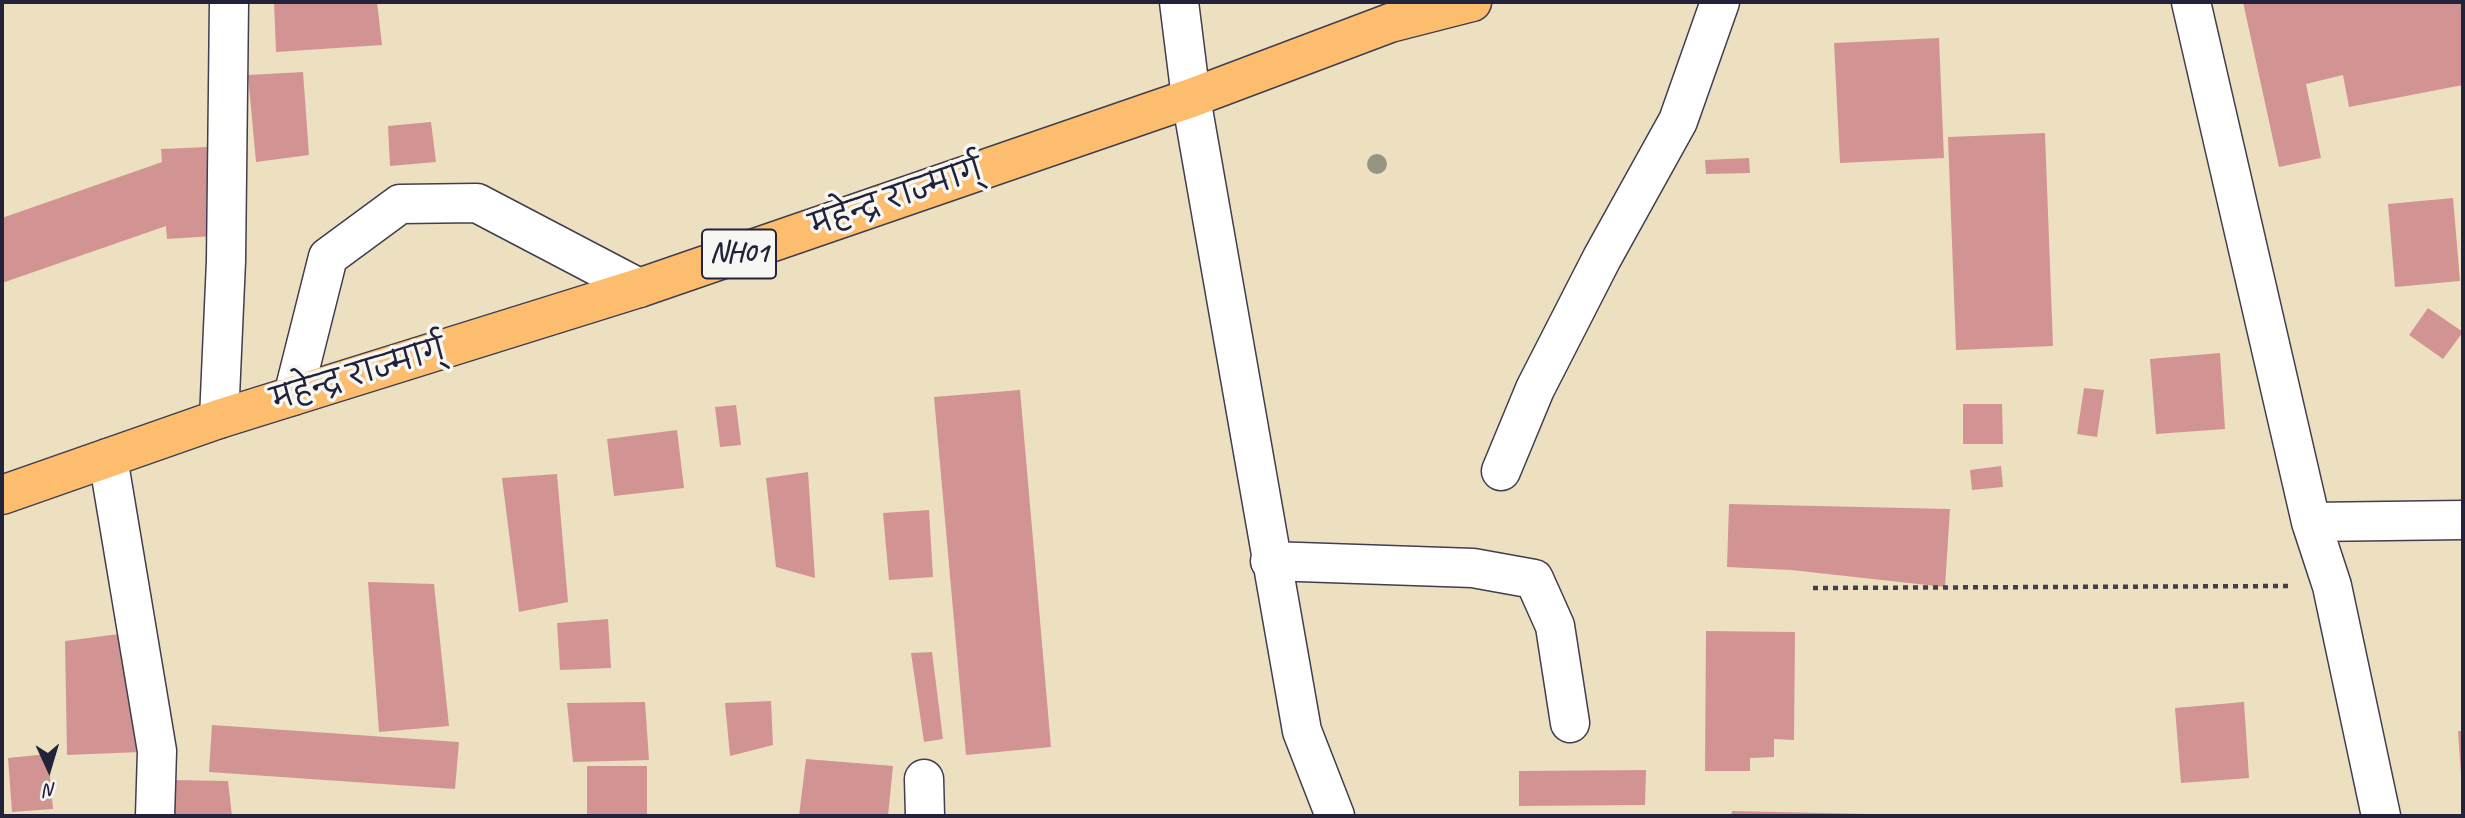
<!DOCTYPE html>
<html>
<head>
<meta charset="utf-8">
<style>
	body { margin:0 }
	#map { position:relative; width:2465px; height:818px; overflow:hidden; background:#ede0c0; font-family:Caveat,sans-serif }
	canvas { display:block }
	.frame { position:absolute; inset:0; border:4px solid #22223b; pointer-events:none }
	.north { position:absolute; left:14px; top:734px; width:70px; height:70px; -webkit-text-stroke:5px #f6f6f2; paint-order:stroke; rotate:176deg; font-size:19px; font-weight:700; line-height:28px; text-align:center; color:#22223b }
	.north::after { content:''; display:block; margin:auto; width:24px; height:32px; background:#22223b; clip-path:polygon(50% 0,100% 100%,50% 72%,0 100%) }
</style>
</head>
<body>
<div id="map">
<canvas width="2465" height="818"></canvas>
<div class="frame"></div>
<div class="north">N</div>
</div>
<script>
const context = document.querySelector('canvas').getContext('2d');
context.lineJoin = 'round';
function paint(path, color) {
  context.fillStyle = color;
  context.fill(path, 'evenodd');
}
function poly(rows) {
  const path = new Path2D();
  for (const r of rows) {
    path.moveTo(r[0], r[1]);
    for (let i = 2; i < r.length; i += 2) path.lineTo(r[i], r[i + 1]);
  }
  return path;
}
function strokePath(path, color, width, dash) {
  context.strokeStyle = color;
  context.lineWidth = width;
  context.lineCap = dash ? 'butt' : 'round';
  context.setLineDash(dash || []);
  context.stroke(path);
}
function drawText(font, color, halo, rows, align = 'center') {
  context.font = font + ' Caveat,"Playpen Sans Deva",sans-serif';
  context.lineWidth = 7;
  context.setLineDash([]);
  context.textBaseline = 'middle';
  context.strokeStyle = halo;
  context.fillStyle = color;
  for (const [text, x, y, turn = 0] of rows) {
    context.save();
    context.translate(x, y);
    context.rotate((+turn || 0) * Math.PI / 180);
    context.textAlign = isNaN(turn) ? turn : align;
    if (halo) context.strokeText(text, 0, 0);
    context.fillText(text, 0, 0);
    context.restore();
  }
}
paint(poly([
	[274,2,377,2,382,45,276,52],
	[2243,2,2463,2,2463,85,2349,107,2343,75,2306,84,2321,158,2279,167],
	[1939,38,1944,158,1840,163,1834,43],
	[303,72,309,155,256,162,248,75],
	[431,122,436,162,390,166,388,126],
	[2045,133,2053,346,1956,350,1948,137],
	[208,147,214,236,167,239,166,226,2,283,2,218,162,162,161,149],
	[1749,158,1750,173,1706,174,1705,160],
	[2453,198,2460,281,2395,287,2388,204],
	[2428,308,2463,332,2443,359,2409,335],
	[2220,353,2225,429,2156,434,2150,359],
	[2084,388,2104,390,2097,437,2077,434],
	[1020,390,1051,747,966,755,934,397],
	[1963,404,2002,404,2003,444,1963,444],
	[736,405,741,445,720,447,715,407],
	[677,430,684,488,614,496,607,439],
	[2001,466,2003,487,1972,490,1970,470],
	[808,472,815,578,776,567,766,478],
	[557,474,568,602,519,612,502,478],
	[1729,504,1950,509,1945,587,1791,570,1727,567],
	[929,510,933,577,889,580,883,513],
	[368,582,434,584,449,726,379,732],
	[608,619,611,668,560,670,557,623],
	[1706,631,1795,632,1794,740,1774,739,1774,757,1750,758,1750,771,1705,771],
	[127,633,141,752,67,755,65,641],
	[932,652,943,739,924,742,911,653],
	[771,701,773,745,730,756,725,703],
	[645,702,649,760,573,762,567,703],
	[2244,702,2249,778,2181,783,2175,708],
	[212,725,459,742,455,789,209,772],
	[2458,731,2463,731,2463,774,2461,774],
	[48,754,53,809,12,812,8,758],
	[806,759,893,766,888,816,799,816],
	[587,766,647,766,647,816,587,816],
	[1646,770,1645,805,1519,806,1519,771],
	[172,780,228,781,232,816,168,816],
	[1732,811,1870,814,1870,816,1731,816]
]), '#d29492');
const minor = poly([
	[1179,2,1191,98,1302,731,1335,816],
	[2191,2,2311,522,2332,586,2381,816],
	[293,396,328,257,400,204,477,203,639,288],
	[219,419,226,261,229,2],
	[108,458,157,751,155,816],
	[1501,471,1535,389,1602,258,1678,121,1720,2],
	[2311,522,2463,520],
	[1270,561,1473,568,1534,579,1555,626,1570,723],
	[924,779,925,816]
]);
const highway = poly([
	[2,495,219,419,639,288,1191,98,1390,23,1472,2]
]);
strokePath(minor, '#403e4f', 41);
strokePath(highway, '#403e4f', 41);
strokePath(poly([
	[1813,588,2289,586]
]), '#403e4f', 4.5, [5, 5]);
strokePath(minor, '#fff', 38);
strokePath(highway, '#fcbd6e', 38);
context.fillStyle = '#959582';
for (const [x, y] of [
	[1377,164]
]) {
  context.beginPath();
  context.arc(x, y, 10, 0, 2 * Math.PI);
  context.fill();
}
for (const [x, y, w] of [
	[739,254,74]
]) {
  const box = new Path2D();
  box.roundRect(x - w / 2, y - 24.5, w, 49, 5);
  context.fillStyle = '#f6f6f2';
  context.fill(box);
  strokePath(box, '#22223b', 2);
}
drawText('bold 28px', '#22223b', null, [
	["NH01",739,254]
]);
drawText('30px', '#22223b', '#f6f6f2', [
	["महेन्द्र राज्मार्ग्",897,199,-19],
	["महेन्द्र राज्मार्ग्",359,376,-17]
]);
</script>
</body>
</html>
